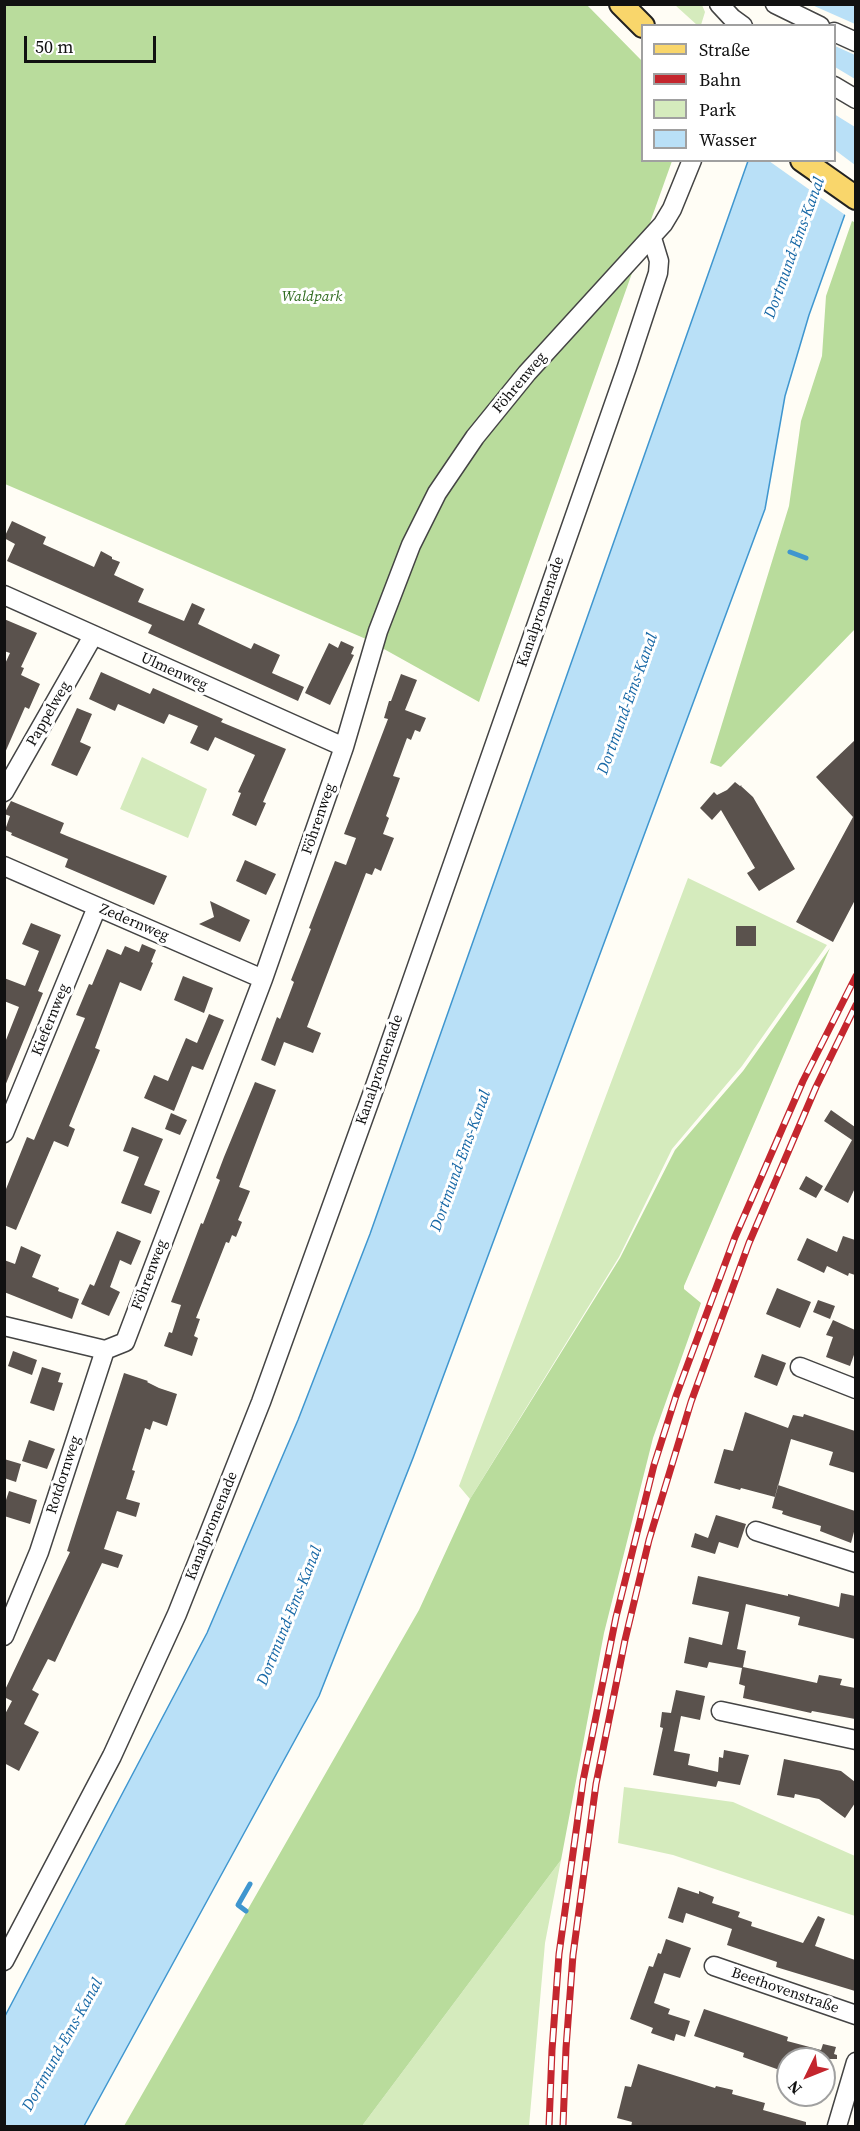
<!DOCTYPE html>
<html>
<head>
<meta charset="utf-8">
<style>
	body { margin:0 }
	#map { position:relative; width:860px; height:2131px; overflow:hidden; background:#fffdf5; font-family:"Source Serif 4",serif }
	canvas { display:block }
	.frame { position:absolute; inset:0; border:6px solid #111; pointer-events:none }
	.legend { position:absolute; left:641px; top:24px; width:195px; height:138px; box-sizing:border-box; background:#fff; border:2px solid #a0a0a0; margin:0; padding:8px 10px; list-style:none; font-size:18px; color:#111 }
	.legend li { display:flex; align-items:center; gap:12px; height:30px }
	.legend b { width:30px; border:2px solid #a0a0a0 }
	.north { position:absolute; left:776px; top:2047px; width:60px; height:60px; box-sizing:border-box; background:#fff; border:2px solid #a0a0a0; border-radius:50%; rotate:227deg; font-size:16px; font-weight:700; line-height:24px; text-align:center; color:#111 }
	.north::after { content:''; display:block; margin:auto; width:21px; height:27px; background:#c4262e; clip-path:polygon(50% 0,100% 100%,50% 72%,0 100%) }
	.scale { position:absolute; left:24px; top:36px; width:132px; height:27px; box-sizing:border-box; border:3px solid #111; border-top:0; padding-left:8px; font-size:18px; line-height:21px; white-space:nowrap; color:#111; -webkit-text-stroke:4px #fff; paint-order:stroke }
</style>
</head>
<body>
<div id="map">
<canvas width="860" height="2131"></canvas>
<div class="frame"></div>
<ul class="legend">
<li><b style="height:8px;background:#f9d66b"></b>Straße</li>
<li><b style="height:8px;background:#c4262e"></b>Bahn</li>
<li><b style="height:16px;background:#d5ebbd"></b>Park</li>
<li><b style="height:16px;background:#b9e0f7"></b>Wasser</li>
</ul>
<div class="north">N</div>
<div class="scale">50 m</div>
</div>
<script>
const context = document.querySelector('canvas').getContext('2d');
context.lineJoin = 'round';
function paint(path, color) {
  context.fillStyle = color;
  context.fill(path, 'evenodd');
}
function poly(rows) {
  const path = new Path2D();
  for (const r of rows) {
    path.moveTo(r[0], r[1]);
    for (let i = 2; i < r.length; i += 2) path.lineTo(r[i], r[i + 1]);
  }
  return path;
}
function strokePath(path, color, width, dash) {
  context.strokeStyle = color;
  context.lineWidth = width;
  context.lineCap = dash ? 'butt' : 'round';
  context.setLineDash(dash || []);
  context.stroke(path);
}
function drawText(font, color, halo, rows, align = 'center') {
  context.font = font + ' "Source Serif 4",serif';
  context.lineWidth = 6;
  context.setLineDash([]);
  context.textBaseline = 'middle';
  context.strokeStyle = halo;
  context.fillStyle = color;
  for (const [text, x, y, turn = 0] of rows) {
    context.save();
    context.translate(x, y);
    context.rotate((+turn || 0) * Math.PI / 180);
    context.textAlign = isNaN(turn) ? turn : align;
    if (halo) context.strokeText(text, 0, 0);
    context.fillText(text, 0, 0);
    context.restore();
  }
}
paint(poly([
	[675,5,702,5,705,12,701,25,697,25],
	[142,757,207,789,188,838,120,809],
	[688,878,827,945,742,1066,672,1149,619,1257,470,1499,459,1486],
	[624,1787,733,1802,855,1856,855,1916,673,1855,618,1843],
	[561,1860,545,1943,529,2126,362,2126]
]), '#d5ebbd');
paint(poly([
	[5,5,587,5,642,61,642,160,672,161,479,702,366,639,5,484],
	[852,221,856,223,855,629,721,767,710,763,789,506,801,421,822,356,826,296],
	[830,948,684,1286,684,1289,701,1303,653,1438,604,1633,561,1860,362,2126,124,2126,419,1610,470,1499,620,1258,675,1150,743,1071]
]), '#b9dc9c');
const water = poly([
	[802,5,855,5,855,186,809,315,785,396,765,509,413,1458,319,1696,84,2126,5,2126,5,2016,207,1633,298,1420,370,1234,748,161,834,160,834,26,802,5]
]);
paint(water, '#b9e0f7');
strokePath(water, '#3f96cf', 1.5);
paint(poly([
	[799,4,812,5,855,24,855,55,835,46,834,26,792,25],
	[835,67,855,79,855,127,834,114],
	[835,150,855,165,856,195,848,217,769,161,834,160]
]), '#fffdf5');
strokePath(poly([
	[790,552,806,558],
	[246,1911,238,1905,250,1884]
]), '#3f96cf', 5);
paint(poly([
	[12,521,46,537,43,544,94,567,101,551,112,557,112,559,120,562,114,575,144,589,138,602,184,621,192,603,205,609,198,624,251,649,254,643,280,655,272,673,304,687,298,701,148,633,152,625,7,561,15,544,4,538],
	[4,619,37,633,21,667,24,668,21,675,40,684,29,709,25,707,4,755,4,666,10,653,4,651],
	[341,641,354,647,351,654,354,655,330,705,305,693,329,643,338,648],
	[101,672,150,694,153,688,223,719,221,722,286,749,263,802,266,803,256,826,232,815,241,793,238,792,255,755,215,737,208,751,190,743,198,726,169,714,164,724,118,704,115,711,89,699],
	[401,674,417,680,405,710,426,718,420,732,415,730,411,740,407,738,393,776,400,778,386,816,389,818,383,834,394,838,381,871,375,868,372,875,366,873,307,1027,321,1033,313,1053,284,1042,275,1066,261,1060,277,1017,280,1019,294,982,291,980,311,929,309,928,335,861,346,865,356,838,344,834,388,719,384,718,389,701,391,701],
	[77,708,92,714,80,742,91,747,77,776,51,765],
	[855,740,855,900,833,942,796,922,853,817,816,777],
	[735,782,740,786,742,785,741,786,753,797,795,869,759,891,747,873,755,868,721,810,712,820,700,808,714,792,717,795,727,790],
	[11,801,64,823,60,833,67,836,167,876,154,905,65,867,68,859,11,835,12,833,5,830,10,816,4,814],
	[245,860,276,874,266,895,236,881],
	[210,901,250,920,240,942,199,924,214,917],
	[31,923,61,935,38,991,43,993,5,1086,4,1045,19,1007,4,1001,4,978,25,986,39,951,22,944],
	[736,926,756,926,756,946,736,946],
	[142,944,156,950,151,962,153,963,141,991,120,982,95,1048,100,1050,69,1126,75,1129,68,1147,54,1141,16,1230,4,1225,4,1194,27,1137,34,1140,85,1018,76,1015,89,984,92,985,107,949,121,955,125,946,139,952],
	[183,976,213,988,204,1013,174,1000],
	[209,1014,224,1020,203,1070,192,1066,174,1111,144,1098,154,1075,168,1081,186,1038,197,1043],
	[255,1082,276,1090,239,1187,250,1191,238,1220,242,1222,236,1237,232,1235,229,1243,226,1242,196,1318,200,1319,194,1336,198,1338,192,1356,164,1346,169,1332,172,1333,181,1305,171,1302,201,1223,203,1224,220,1180,216,1178,224,1157],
	[831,1110,855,1127,855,1188,848,1203,824,1190,852,1140,824,1121],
	[171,1113,187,1120,180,1135,165,1129],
	[132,1127,163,1139,144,1185,160,1191,151,1214,121,1203,139,1157,123,1151],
	[806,1176,823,1186,816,1198,799,1189],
	[117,1231,141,1241,131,1265,120,1260,110,1287,120,1292,109,1316,81,1304,90,1284,94,1286],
	[843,1236,855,1240,855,1275,849,1273,848,1276,827,1266,824,1273,797,1260,807,1238,837,1252],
	[21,1246,41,1255,32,1277,59,1288,58,1291,79,1299,72,1319,4,1292,4,1260,15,1264],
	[777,1288,811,1302,800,1328,766,1314],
	[818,1300,835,1306,830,1319,813,1312],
	[833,1320,855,1330,855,1352,850,1366,826,1357,833,1337,826,1335],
	[13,1351,37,1360,32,1375,8,1366],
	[762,1354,786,1363,777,1386,754,1377],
	[42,1367,61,1373,58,1382,63,1383,54,1411,30,1403],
	[124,1373,148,1381,147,1382,159,1388,177,1394,167,1426,153,1421,150,1430,145,1428,132,1470,135,1471,126,1499,140,1503,136,1517,117,1511,104,1549,123,1555,118,1568,102,1563,55,1662,48,1659,32,1690,39,1694,24,1724,39,1732,19,1771,4,1763,4,1716,12,1701,4,1697,4,1692,70,1552,67,1551],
	[745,1412,788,1428,793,1415,803,1417,804,1414,855,1431,855,1473,829,1465,833,1452,791,1439,775,1497,741,1488,740,1490,714,1483,724,1449,733,1451],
	[29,1440,55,1449,47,1469,22,1461],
	[4,1459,21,1464,16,1482,4,1478],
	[778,1485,855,1511,855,1528,851,1543,820,1531,821,1526,791,1517,782,1514,783,1511,772,1508],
	[9,1491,37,1500,30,1524,4,1516,4,1506],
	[716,1515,746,1524,738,1548,719,1542,715,1554,691,1547,695,1533,708,1538],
	[698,1576,788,1596,788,1594,839,1607,841,1593,855,1596,855,1639,798,1625,800,1617,746,1604,737,1649,746,1651,743,1667,817,1683,819,1675,842,1679,840,1685,855,1688,855,1719,812,1711,811,1713,743,1698,745,1686,739,1684,742,1668,709,1662,707,1668,684,1663,689,1637,722,1645,729,1612,692,1604],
	[676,1690,705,1696,700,1720,681,1716,674,1751,690,1754,688,1765,718,1772,719,1757,723,1758,724,1750,749,1755,740,1785,718,1781,716,1787,653,1775,663,1728,660,1727,662,1712,671,1713],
	[784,1759,841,1771,855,1782,855,1803,845,1818,819,1799,795,1794,794,1798,777,1795],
	[678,1887,699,1894,699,1891,714,1897,712,1903,740,1912,738,1917,752,1922,751,1926,803,1943,818,1916,825,1919,815,1946,855,1960,855,1991,776,1967,777,1962,727,1945,732,1929,686,1913,683,1923,668,1918],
	[666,1939,691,1948,680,1978,664,1973,654,2003,670,2009,668,2014,690,2021,685,2037,676,2034,674,2041,651,2033,653,2028,630,2019,649,1966,653,1967,658,1953,661,1954],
	[704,2009,788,2037,787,2041,821,2050,823,2044,836,2047,834,2054,837,2055,837,2059,788,2059,788,2073,743,2057,744,2053,694,2036],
	[638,2064,715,2088,716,2086,733,2090,732,2094,765,2103,763,2110,806,2122,806,2127,631,2127,632,2122,617,2118,625,2086,631,2087]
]), '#5a524d');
const minor = poly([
	[719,4,732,18,743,26],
	[775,4,820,26],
	[834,32,856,42],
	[834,86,856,99],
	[4,595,344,747],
	[4,792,93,636],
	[4,866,263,979],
	[4,1133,97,907],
	[4,1326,105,1350,125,1342,263,979,344,747,378,631,411,545,437,493,475,437,527,373,663,224,672,209,692,160],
	[800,1367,856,1389],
	[756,1531,856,1563],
	[4,1636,39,1552,105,1350],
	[721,1711,856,1740],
	[4,1961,112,1756,177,1614,261,1402,374,1089,627,367,658,273,659,261,652,238],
	[714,1966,856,2015],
	[837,2126,856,2062]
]);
const major = poly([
	[621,4,643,26],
	[802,160,856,198]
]);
strokePath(minor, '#444', 21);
strokePath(major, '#222', 26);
strokePath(minor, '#fff', 18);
strokePath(major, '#f9d66b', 22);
const rail = poly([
	[549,2126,552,2050,559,1954,583,1781,616,1617,654,1465,676,1396,735,1237,803,1081,856,976],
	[563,2126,566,2048,573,1955,596,1784,625,1640,649,1540,691,1402,749,1243,816,1087,856,1005]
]);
strokePath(rail, '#c4262e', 7);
strokePath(rail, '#fff', 4.5, [14]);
drawText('italic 15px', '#2f6b1f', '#fff', [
	["Waldpark",312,297]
]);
drawText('15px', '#111', '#fff', [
	["Föhrenweg",520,383,-50],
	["Kanalpromenade",541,612,-71],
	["Ulmenweg",174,672,24],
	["Pappelweg",49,714,-60],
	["Föhrenweg",319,819,-71],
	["Zedernweg",134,923,23],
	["Kiefernweg",51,1020,-68],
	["Kanalpromenade",380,1070,-71],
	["Föhrenweg",150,1275,-69],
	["Rotdornweg",64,1475,-72],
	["Kanalpromenade",212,1526,-68],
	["Beethovenstraße",785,1991,19]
]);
drawText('italic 16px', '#1768a6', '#fff', [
	["Dortmund-Ems-Kanal",795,248,-70],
	["Dortmund-Ems-Kanal",628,704,-70],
	["Dortmund-Ems-Kanal",461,1161,-70],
	["Dortmund-Ems-Kanal",290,1616,-68],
	["Dortmund-Ems-Kanal",63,2045,-61]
]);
</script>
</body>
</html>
